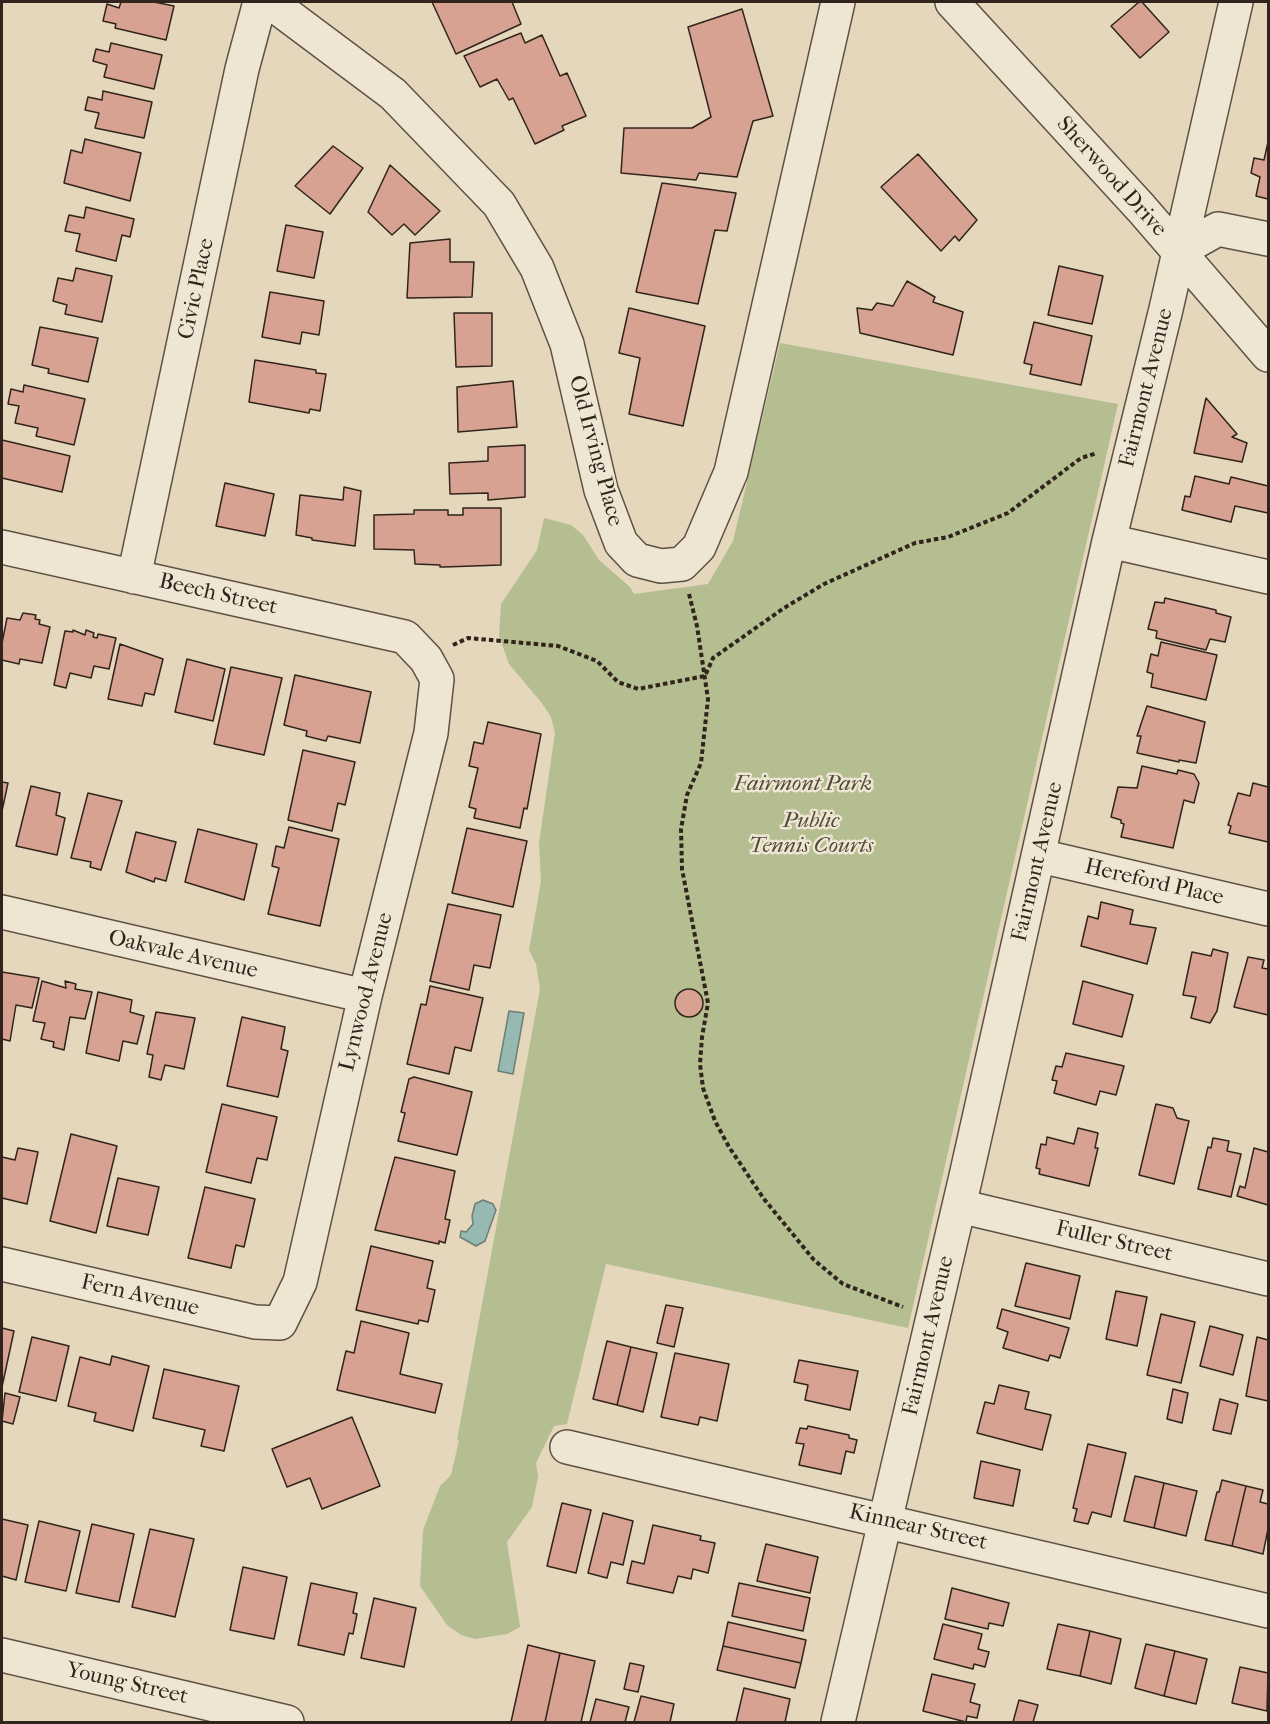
<!DOCTYPE html>
<html>
<head>
<meta charset="utf-8">
<style>
	body { margin:0 }
	#map { position:relative; width:1270px; height:1724px; overflow:hidden; background:#e5d7bc; font-family:"IM FELL French Canon",serif }
	canvas { display:block }
	.frame { position:absolute; inset:0; border:3px solid #31241c; pointer-events:none }
</style>
</head>
<body>
<div id="map">
<canvas width="1270" height="1724"></canvas>
<div class="frame"></div>
</div>
<script>
const context = document.querySelector('canvas').getContext('2d');
context.lineJoin = 'round';
function paint(path, color) {
  context.fillStyle = color;
  context.fill(path, 'evenodd');
}
function poly(rows) {
  const path = new Path2D();
  for (const r of rows) {
    if (r.length === 3) {
      path.moveTo(r[0] + r[2], r[1]);
      path.arc(r[0], r[1], r[2], 0, 2 * Math.PI);
      continue;
    }
    path.moveTo(r[0], r[1]);
    for (let i = 2; i < r.length; i += 2) path.lineTo(r[i], r[i + 1]);
  }
  return path;
}
function strokePath(path, color, width, dash) {
  context.strokeStyle = color;
  context.lineWidth = width;
  context.lineCap = dash ? 'butt' : 'round';
  context.setLineDash(dash || []);
  context.stroke(path);
}
function drawText(font, color, halo, rows, align = 'center') {
  context.font = font + ' "IM FELL French Canon",serif';
  context.lineWidth = 5;
  context.setLineDash([]);
  context.textBaseline = 'middle';
  context.strokeStyle = halo;
  context.fillStyle = color;
  for (const [text, x, y, turn = 0] of rows) {
    context.save();
    context.translate(x, y);
    context.rotate((+turn || 0) * Math.PI / 180);
    context.textAlign = isNaN(turn) ? turn : align;
    if (halo) context.strokeText(text, 0, 0);
    context.fillText(text, 0, 0);
    context.restore();
  }
}
paint(poly([
	[780,343,1118,404,908,1328,606,1264,567,1424,554,1426,536,1463,538,1477,532,1507,507,1542,520,1627,507,1634,475,1639,461,1635,447,1625,420,1586,423,1530,440,1486,451,1475,459,1440,457,1440,540,989,536,964,529,950,541,881,539,843,555,733,551,717,541,702,509,664,499,636,501,604,537,550,544,518,571,525,583,535,599,560,630,587,634,594,708,584,733,541]
]), '#b5be91');
const water = poly([
	[509,1011,524,1013,513,1074,498,1071,509,1011],
	[483,1200,493,1204,496,1210,485,1241,476,1246,460,1237,461,1231,466,1232,473,1224,472,1216,475,1204,483,1200]
]);
paint(water, '#96bab1');
strokePath(water, '#6e7e75', 1.5);
const building = poly([
	[121,2,154,2,174,6,166,40,115,28,116,24,103,21,107,4,119,8,121,2],
	[432,2,512,2,521,24,456,54,432,2],
	[1139,2,1142,2,1169,32,1140,58,1111,26,1139,2],
	[742,9,773,116,753,121,737,177,699,173,696,180,621,173,624,128,692,128,711,117,688,27,742,9],
	[521,33,525,43,542,35,560,76,567,73,586,116,562,126,564,130,535,144,513,98,509,100,497,79,480,87,464,56,521,33],
	[111,43,162,55,154,89,104,77,107,65,93,61,96,49,109,52,111,43],
	[103,91,152,102,144,138,95,128,99,113,85,110,88,97,102,100,103,91],
	[85,139,141,153,130,201,64,183,71,150,82,153,85,139],
	[1268,142,1268,199,1256,196,1260,177,1251,173,1254,158,1264,160,1268,142],
	[333,146,363,168,330,214,295,186,333,146],
	[918,154,977,220,959,241,955,236,941,251,881,187,918,154],
	[390,165,440,211,415,235,404,224,392,235,368,212,390,165],
	[662,183,736,193,727,231,715,230,698,304,636,292,662,183],
	[86,207,134,219,130,237,122,235,116,261,76,251,80,234,65,231,69,215,84,218,86,207],
	[286,225,323,232,314,278,277,271,286,225],
	[450,239,450,262,474,262,472,297,407,298,410,243,450,239],
	[1059,266,1103,276,1092,324,1048,315,1059,266],
	[76,268,112,276,102,322,65,314,67,305,53,301,58,278,73,281,76,268],
	[907,281,935,297,933,302,963,312,953,355,860,333,857,308,872,310,877,303,893,306,907,281],
	[270,292,324,301,319,335,302,332,300,344,262,337,270,292],
	[629,308,705,326,683,426,629,414,640,358,619,353,629,308],
	[454,313,492,313,492,366,456,367,454,313],
	[1034,322,1092,336,1081,385,1030,374,1032,365,1024,363,1034,322],
	[40,327,98,338,88,382,48,373,49,369,32,365,40,327],
	[255,360,316,370,316,373,326,374,320,411,310,409,309,413,249,402,255,360],
	[513,381,517,427,458,432,457,387,513,381],
	[24,385,85,399,74,445,36,436,38,428,15,423,19,406,8,404,11,389,23,392,24,385],
	[1206,398,1237,434,1232,437,1247,443,1242,462,1194,453,1206,398],
	[2,440,70,456,62,492,2,478,2,440],
	[525,445,525,497,488,500,488,493,450,494,449,463,488,461,488,447,525,445],
	[1195,476,1229,484,1231,477,1268,486,1268,513,1235,506,1231,522,1182,510,1185,496,1190,497,1195,476],
	[225,483,274,494,265,536,216,526,225,483],
	[344,487,361,491,355,546,312,540,312,538,296,535,300,495,343,500,344,487],
	[463,508,501,508,501,565,444,567,440,567,440,565,415,564,414,550,374,549,374,515,414,514,414,510,448,510,448,515,463,515,463,508],
	[1165,598,1216,610,1216,613,1231,617,1225,642,1210,639,1206,650,1156,638,1157,631,1148,629,1155,602,1164,603,1165,598],
	[23,613,36,615,35,619,40,620,39,624,50,627,42,663,20,659,19,664,2,660,2,643,7,618,20,620,23,613],
	[73,630,85,635,86,630,94,633,93,637,97,638,98,634,116,638,109,669,94,666,91,678,70,673,66,688,54,685,65,631,73,632,73,630],
	[1161,642,1217,655,1206,700,1151,687,1153,674,1147,672,1151,654,1158,656,1161,642],
	[120,644,163,659,154,695,145,693,142,706,108,699,120,644],
	[187,659,225,669,213,721,175,712,187,659],
	[231,667,282,678,264,755,214,744,231,667],
	[295,675,371,692,360,743,328,736,326,741,306,736,307,731,284,725,295,675],
	[1147,706,1205,722,1196,763,1179,760,1179,762,1137,753,1141,736,1137,736,1147,706],
	[488,722,541,734,527,809,524,808,520,828,474,818,476,809,469,807,478,768,469,766,474,742,483,744,488,722],
	[303,750,355,762,345,805,338,803,332,831,288,820,303,750],
	[1142,766,1177,774,1178,770,1194,774,1199,783,1194,803,1184,800,1173,848,1121,837,1124,824,1121,823,1121,820,1111,817,1118,787,1137,788,1142,766],
	[2,782,8,783,2,811,2,782],
	[1253,783,1268,787,1268,842,1229,833,1231,826,1228,825,1238,793,1250,796,1253,783],
	[31,786,60,793,56,815,65,818,57,855,16,846,31,786],
	[88,793,122,801,101,870,90,867,91,862,71,858,88,793],
	[289,827,339,839,320,926,268,914,279,868,272,866,276,846,284,848,289,827],
	[467,828,527,841,513,907,452,893,467,828],
	[198,829,257,844,244,900,185,882,198,829],
	[136,832,176,842,166,881,155,878,154,882,126,872,136,832],
	[1101,902,1133,910,1130,924,1156,928,1147,964,1081,946,1088,916,1098,919,1101,902],
	[448,904,501,915,490,968,474,965,469,990,430,981,448,904],
	[1213,949,1228,953,1217,1011,1210,1023,1191,1018,1196,997,1183,995,1192,952,1211,956,1213,949],
	[1248,957,1264,960,1262,968,1268,969,1268,1015,1234,1007,1248,957],
	[2,972,39,978,32,1008,16,1005,10,1041,2,1039,2,972],
	[42,981,66,988,65,981,76,984,75,989,92,992,85,1019,70,1017,64,1050,53,1047,54,1042,41,1039,45,1023,33,1021,42,981],
	[1083,981,1133,995,1122,1037,1073,1024,1083,981],
	[430,986,483,998,471,1051,455,1047,449,1074,407,1064,421,1004,426,1005,430,986],
	[689,1003,14],
	[98,992,132,1000,130,1012,144,1016,137,1044,123,1041,119,1061,86,1053,98,992],
	[156,1012,195,1018,184,1069,165,1065,161,1080,149,1077,153,1055,147,1054,156,1012],
	[242,1017,285,1027,281,1049,288,1051,278,1097,227,1086,242,1017],
	[1066,1053,1124,1066,1116,1095,1100,1091,1096,1105,1054,1093,1057,1081,1052,1080,1056,1066,1062,1067,1066,1053],
	[414,1077,472,1092,457,1155,398,1141,405,1113,401,1112,409,1079,414,1077],
	[222,1104,277,1117,267,1160,257,1158,251,1183,206,1172,222,1104],
	[1156,1104,1173,1108,1177,1118,1189,1121,1174,1184,1139,1175,1156,1104],
	[1078,1128,1098,1133,1095,1148,1098,1148,1089,1186,1039,1174,1040,1169,1036,1168,1041,1144,1046,1145,1047,1137,1074,1144,1078,1128],
	[71,1134,117,1146,96,1233,50,1221,71,1134],
	[1213,1138,1229,1141,1227,1151,1241,1154,1231,1197,1198,1189,1208,1147,1211,1148,1213,1138],
	[18,1148,38,1152,27,1204,2,1198,2,1157,15,1160,18,1148],
	[1254,1148,1268,1152,1268,1205,1237,1196,1240,1186,1245,1188,1254,1148],
	[395,1157,455,1171,445,1219,450,1220,445,1243,439,1241,439,1244,375,1230,395,1157],
	[118,1178,159,1187,148,1235,107,1226,118,1178],
	[205,1187,255,1199,244,1247,236,1245,231,1268,188,1258,205,1187],
	[371,1246,433,1261,427,1288,435,1290,428,1322,419,1320,418,1324,356,1310,371,1246],
	[1026,1263,1080,1276,1070,1319,1015,1306,1026,1263],
	[1116,1291,1147,1297,1137,1346,1106,1339,1116,1291],
	[666,1305,683,1308,674,1347,657,1343,666,1305],
	[1002,1309,1069,1328,1060,1358,1050,1355,1048,1361,1003,1348,1008,1332,997,1328,1002,1309],
	[1161,1314,1195,1322,1181,1383,1147,1375,1161,1314],
	[361,1321,409,1333,400,1374,442,1384,435,1413,337,1390,346,1351,354,1353,361,1321],
	[1210,1326,1243,1335,1233,1375,1200,1366,1210,1326],
	[2,1328,14,1331,2,1387,2,1328],
	[32,1337,69,1346,56,1401,19,1392,32,1337],
	[1257,1337,1268,1340,1268,1401,1246,1396,1257,1337],
	[607,1341,631,1347,617,1405,593,1399,607,1341],
	[631,1347,657,1353,643,1412,617,1405,631,1347],
	[675,1353,729,1364,717,1421,700,1417,698,1425,661,1417,675,1353],
	[112,1356,149,1366,133,1431,94,1421,96,1413,68,1406,80,1357,110,1365,112,1356],
	[799,1360,858,1371,850,1410,805,1400,808,1385,794,1382,799,1360],
	[164,1369,239,1386,224,1451,201,1446,205,1430,153,1418,164,1369],
	[999,1385,1029,1392,1025,1409,1051,1415,1042,1450,977,1433,985,1402,994,1404,999,1385],
	[1173,1389,1188,1393,1182,1423,1167,1419,1173,1389],
	[5,1393,20,1397,13,1424,2,1421,5,1393],
	[1220,1399,1238,1404,1231,1434,1213,1430,1220,1399],
	[352,1417,380,1486,322,1509,310,1478,287,1487,272,1449,352,1417],
	[808,1426,849,1435,849,1438,857,1440,854,1453,846,1451,841,1474,799,1465,804,1444,796,1443,800,1428,807,1429,808,1426],
	[1088,1444,1126,1453,1111,1517,1092,1512,1088,1524,1074,1521,1077,1509,1073,1508,1088,1444],
	[981,1461,1020,1470,1013,1506,974,1498,981,1461],
	[1135,1476,1164,1483,1154,1528,1124,1521,1135,1476],
	[1222,1480,1246,1486,1232,1546,1205,1540,1217,1492,1219,1492,1222,1480],
	[1164,1483,1197,1491,1186,1536,1154,1528,1164,1483],
	[1246,1486,1263,1490,1260,1502,1268,1504,1268,1529,1263,1554,1232,1546,1246,1486],
	[562,1503,591,1510,576,1573,547,1566,562,1503],
	[603,1513,633,1521,623,1565,611,1562,607,1578,588,1573,603,1513],
	[2,1519,28,1525,16,1580,2,1576,2,1519],
	[39,1521,80,1531,66,1591,25,1582,39,1521],
	[92,1524,134,1534,119,1602,76,1593,92,1524],
	[653,1525,701,1536,700,1540,715,1543,708,1573,693,1569,691,1579,678,1576,673,1593,627,1583,632,1561,644,1564,653,1525],
	[150,1529,194,1539,175,1617,132,1607,150,1529],
	[766,1544,818,1557,810,1593,757,1581,766,1544],
	[243,1567,287,1577,274,1639,230,1630,243,1567],
	[311,1583,357,1593,353,1613,357,1614,353,1634,349,1633,344,1655,298,1645,311,1583],
	[739,1583,810,1598,803,1631,732,1616,739,1583],
	[952,1588,1009,1603,1003,1626,989,1623,988,1629,945,1619,952,1588],
	[374,1598,416,1608,404,1667,361,1658,374,1598],
	[728,1622,806,1640,801,1663,723,1646,728,1622],
	[943,1624,982,1634,978,1649,989,1652,985,1667,974,1664,973,1669,934,1659,943,1624],
	[1058,1624,1090,1631,1080,1676,1047,1669,1058,1624],
	[1090,1631,1121,1639,1111,1684,1080,1676,1090,1631],
	[1146,1644,1175,1651,1164,1696,1135,1688,1146,1644],
	[528,1645,560,1653,545,1722,511,1722,528,1645],
	[723,1646,801,1663,795,1688,717,1670,723,1646],
	[1175,1651,1207,1659,1196,1704,1164,1696,1175,1651],
	[560,1653,595,1661,581,1722,545,1722,560,1653],
	[630,1663,644,1666,638,1692,624,1689,630,1663],
	[1240,1667,1268,1673,1267,1711,1232,1703,1240,1667],
	[932,1674,975,1684,970,1702,980,1705,977,1718,967,1716,966,1722,923,1711,932,1674],
	[744,1688,790,1699,785,1722,736,1722,744,1688],
	[641,1696,674,1704,670,1722,634,1722,641,1696],
	[596,1699,629,1707,625,1722,590,1722,596,1699],
	[1019,1700,1038,1705,1033,1722,1013,1722,1019,1700]
]);
paint(building, '#d7a292');
strokePath(building, '#31241c', 1.5);
const minor = poly([
	[270,2,393,94,499,204,537,268,567,344,601,490,621,543,637,560,661,566,682,564,699,547,731,472,838,2],
	[952,2,1141,208,1268,355],
	[1179,251,1218,229,1268,239],
	[1109,541,1268,577],
	[2,547,405,637,426,659,437,679,431,733,365,996,300,1282,280,1323,255,1322,2,1264],
	[134,577,242,69,260,2],
	[1040,856,1268,909],
	[2,912,365,996],
	[959,1206,1268,1279],
	[567,1447,1268,1611],
	[2,1655,287,1722],
	[838,1722,966,1176,1109,541,1166,309,1236,2]
]);
strokePath(minor, '#5e5144', 36);
strokePath(poly([
	[689,594,697,626,708,699,701,763,687,795,681,829,682,869,708,1003,702,1037,700,1064,703,1088,715,1121,729,1147,764,1199,814,1260,843,1284,903,1307],
	[453,645,468,638,558,646,597,661,618,682,638,689,705,676,713,658,784,608,824,584,915,543,948,537,1008,513,1081,458,1097,453]
]), '#31241c', 4, [4.5, 3]);
strokePath(minor, '#eee5d3', 33);
drawText('22px', '#31241c', '#eee5d3', [
	["Sherwood Drive",1111,177,48],
	["Civic Place",197,289,-78],
	["Fairmont Avenue",1147,388,-76],
	["Old Irving Place",595,451,75],
	["Beech Street",218,595,13],
	["Fairmont Avenue",1038,862,-77],
	["Hereford Place",1154,883,13],
	["Oakvale Avenue",183,955,13],
	["Lynwood Avenue",367,992,-76],
	["Fuller Street",1114,1242,13],
	["Fern Avenue",140,1296,13],
	["Fairmont Avenue",929,1336,-77],
	["Kinnear Street",918,1528,13],
	["Young Street",127,1684,13]
]);
drawText('italic 22px', '#524a39', '#eee5d3', [
	["Fairmont Park",803,785],
	["Public",811,822],
	["Tennis Courts",811,847]
]);
</script>
</body>
</html>
